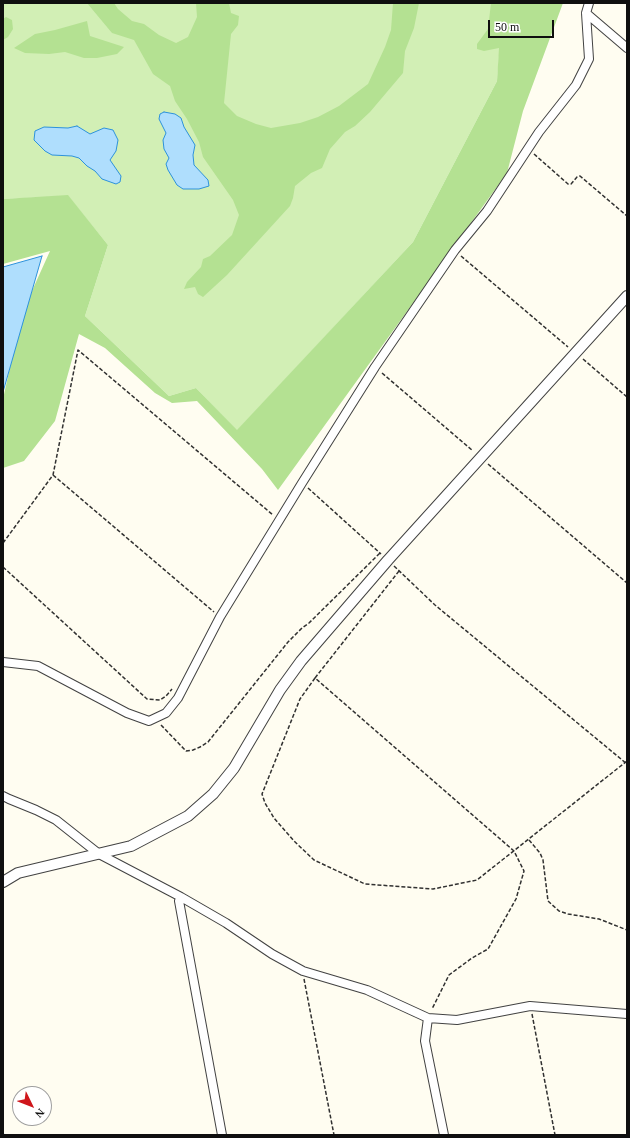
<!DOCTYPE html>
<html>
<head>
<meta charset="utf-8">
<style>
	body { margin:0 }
	#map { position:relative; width:630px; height:1138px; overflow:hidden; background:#fffdf1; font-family:Georgia,serif }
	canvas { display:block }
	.frame { position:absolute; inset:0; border:4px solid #0f0f0f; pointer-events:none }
	.north { position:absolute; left:12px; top:1086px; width:40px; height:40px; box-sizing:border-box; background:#fff; border:1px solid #9f9f9f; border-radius:50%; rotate:133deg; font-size:11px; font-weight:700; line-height:16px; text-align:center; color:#0f0f0f }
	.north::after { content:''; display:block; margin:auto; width:14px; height:18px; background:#cf161b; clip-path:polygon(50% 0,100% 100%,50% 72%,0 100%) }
	.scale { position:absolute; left:488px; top:20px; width:66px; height:18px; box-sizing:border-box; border:2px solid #0f0f0f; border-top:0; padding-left:5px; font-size:12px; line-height:14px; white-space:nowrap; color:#0f0f0f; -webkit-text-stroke:3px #fff; paint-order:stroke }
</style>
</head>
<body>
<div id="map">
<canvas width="630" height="1138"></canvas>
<div class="frame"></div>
<div class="north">N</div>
<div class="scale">50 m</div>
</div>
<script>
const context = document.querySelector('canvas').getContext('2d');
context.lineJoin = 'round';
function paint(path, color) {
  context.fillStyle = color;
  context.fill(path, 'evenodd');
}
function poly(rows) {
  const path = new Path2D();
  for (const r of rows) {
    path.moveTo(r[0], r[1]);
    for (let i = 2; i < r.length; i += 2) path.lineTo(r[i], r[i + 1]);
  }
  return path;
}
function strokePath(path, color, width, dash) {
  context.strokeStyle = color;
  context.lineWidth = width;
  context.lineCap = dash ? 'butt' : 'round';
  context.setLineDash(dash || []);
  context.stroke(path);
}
paint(poly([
	[3,3,503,3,497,81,413,242,237,431,196,388,169,396,85,316,108,245,68,196,3,199]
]), '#d2efb5');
paint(poly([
	[87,3,114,3,118,9,132,21,144,24,159,35,176,43,188,37,197,17,196,3,229,3,231,13,239,16,238,25,231,34,224,103,237,116,256,124,271,128,300,123,318,117,339,106,368,84,385,47,391,30,393,3,419,3,414,28,405,51,403,73,370,112,355,126,345,132,330,149,322,168,311,173,295,186,293,198,290,206,227,275,203,297,198,294,195,287,184,289,187,282,201,267,203,259,210,256,232,235,239,215,233,200,203,157,199,142,187,119,175,101,170,86,153,74,134,40,112,33],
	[491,3,563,3,523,111,507,173,278,490,262,469,197,401,172,403,155,393,105,348,79,334,55,421,24,461,3,468,3,399,22,313,50,251,3,264,3,199,68,195,108,245,85,316,169,396,196,388,237,430,413,242,497,81,499,48,484,51,477,49,477,44,488,29],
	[6,17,12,20,13,29,8,37,3,40,3,19],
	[87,21,90,36,124,47,117,54,97,58,84,58,65,52,49,54,25,53,14,48,35,34,55,30]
]), '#b4e192');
const water = poly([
	[164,112,175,114,181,118,184,127,195,145,193,155,194,165,208,180,209,186,199,189,183,189,177,185,168,170,166,164,169,158,164,149,163,140,166,133,159,119,160,114,164,112],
	[77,126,90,134,104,128,113,130,118,140,116,151,110,160,121,176,120,182,116,184,102,179,95,171,87,166,79,158,72,156,52,155,45,151,34,140,35,131,44,127,68,128,77,126],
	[42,256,3,392,3,267,42,256]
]);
paint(water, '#afdefd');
strokePath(water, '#2d92dc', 1);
strokePath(poly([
	[3,1134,3,1135]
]), '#2d92dc', 2.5);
const minor = poly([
	[586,13,627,48],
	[3,662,38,666,127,713,149,721,166,713,178,698,220,617,302,483,375,367,455,250,487,211,539,132,576,85,589,59,586,13,589,3],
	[3,796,9,799,36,810,56,820,99,854,181,897,226,923,272,954,303,971,367,990,428,1018,457,1020,530,1006,627,1014],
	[181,897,179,901,222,1135],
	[428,1018,425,1041,444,1135]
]);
const tertiary = poly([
	[3,882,18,873,131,846,188,816,213,794,234,768,280,690,301,661,388,560,627,296]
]);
strokePath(minor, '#424242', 10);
strokePath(tertiary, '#424242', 12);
strokePath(poly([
	[534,154,568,184,571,184,577,177,580,176,627,216],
	[461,256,568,347],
	[583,359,627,397],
	[382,373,473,451],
	[488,464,627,583],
	[53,475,214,612],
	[308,488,381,554],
	[3,543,53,475,78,350,273,515],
	[394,566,435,605,627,764],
	[3,567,147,699,160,700,166,696,172,689],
	[399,571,315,678,514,851,524,871,516,899,488,949,472,958,449,975,432,1009],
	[315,678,300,699,262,794,265,803,274,818,294,841,314,860,365,884,433,889,477,880,627,761],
	[161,725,186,751,193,750,200,747,208,742,288,642,302,628,309,623,380,553],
	[529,840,540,853,543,860,548,901,559,911,568,914,599,919,627,930],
	[304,979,334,1135],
	[532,1014,555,1135]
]), '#313131', 1.5, [4, 2]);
strokePath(minor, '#fff', 8);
strokePath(tertiary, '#fff', 10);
</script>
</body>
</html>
